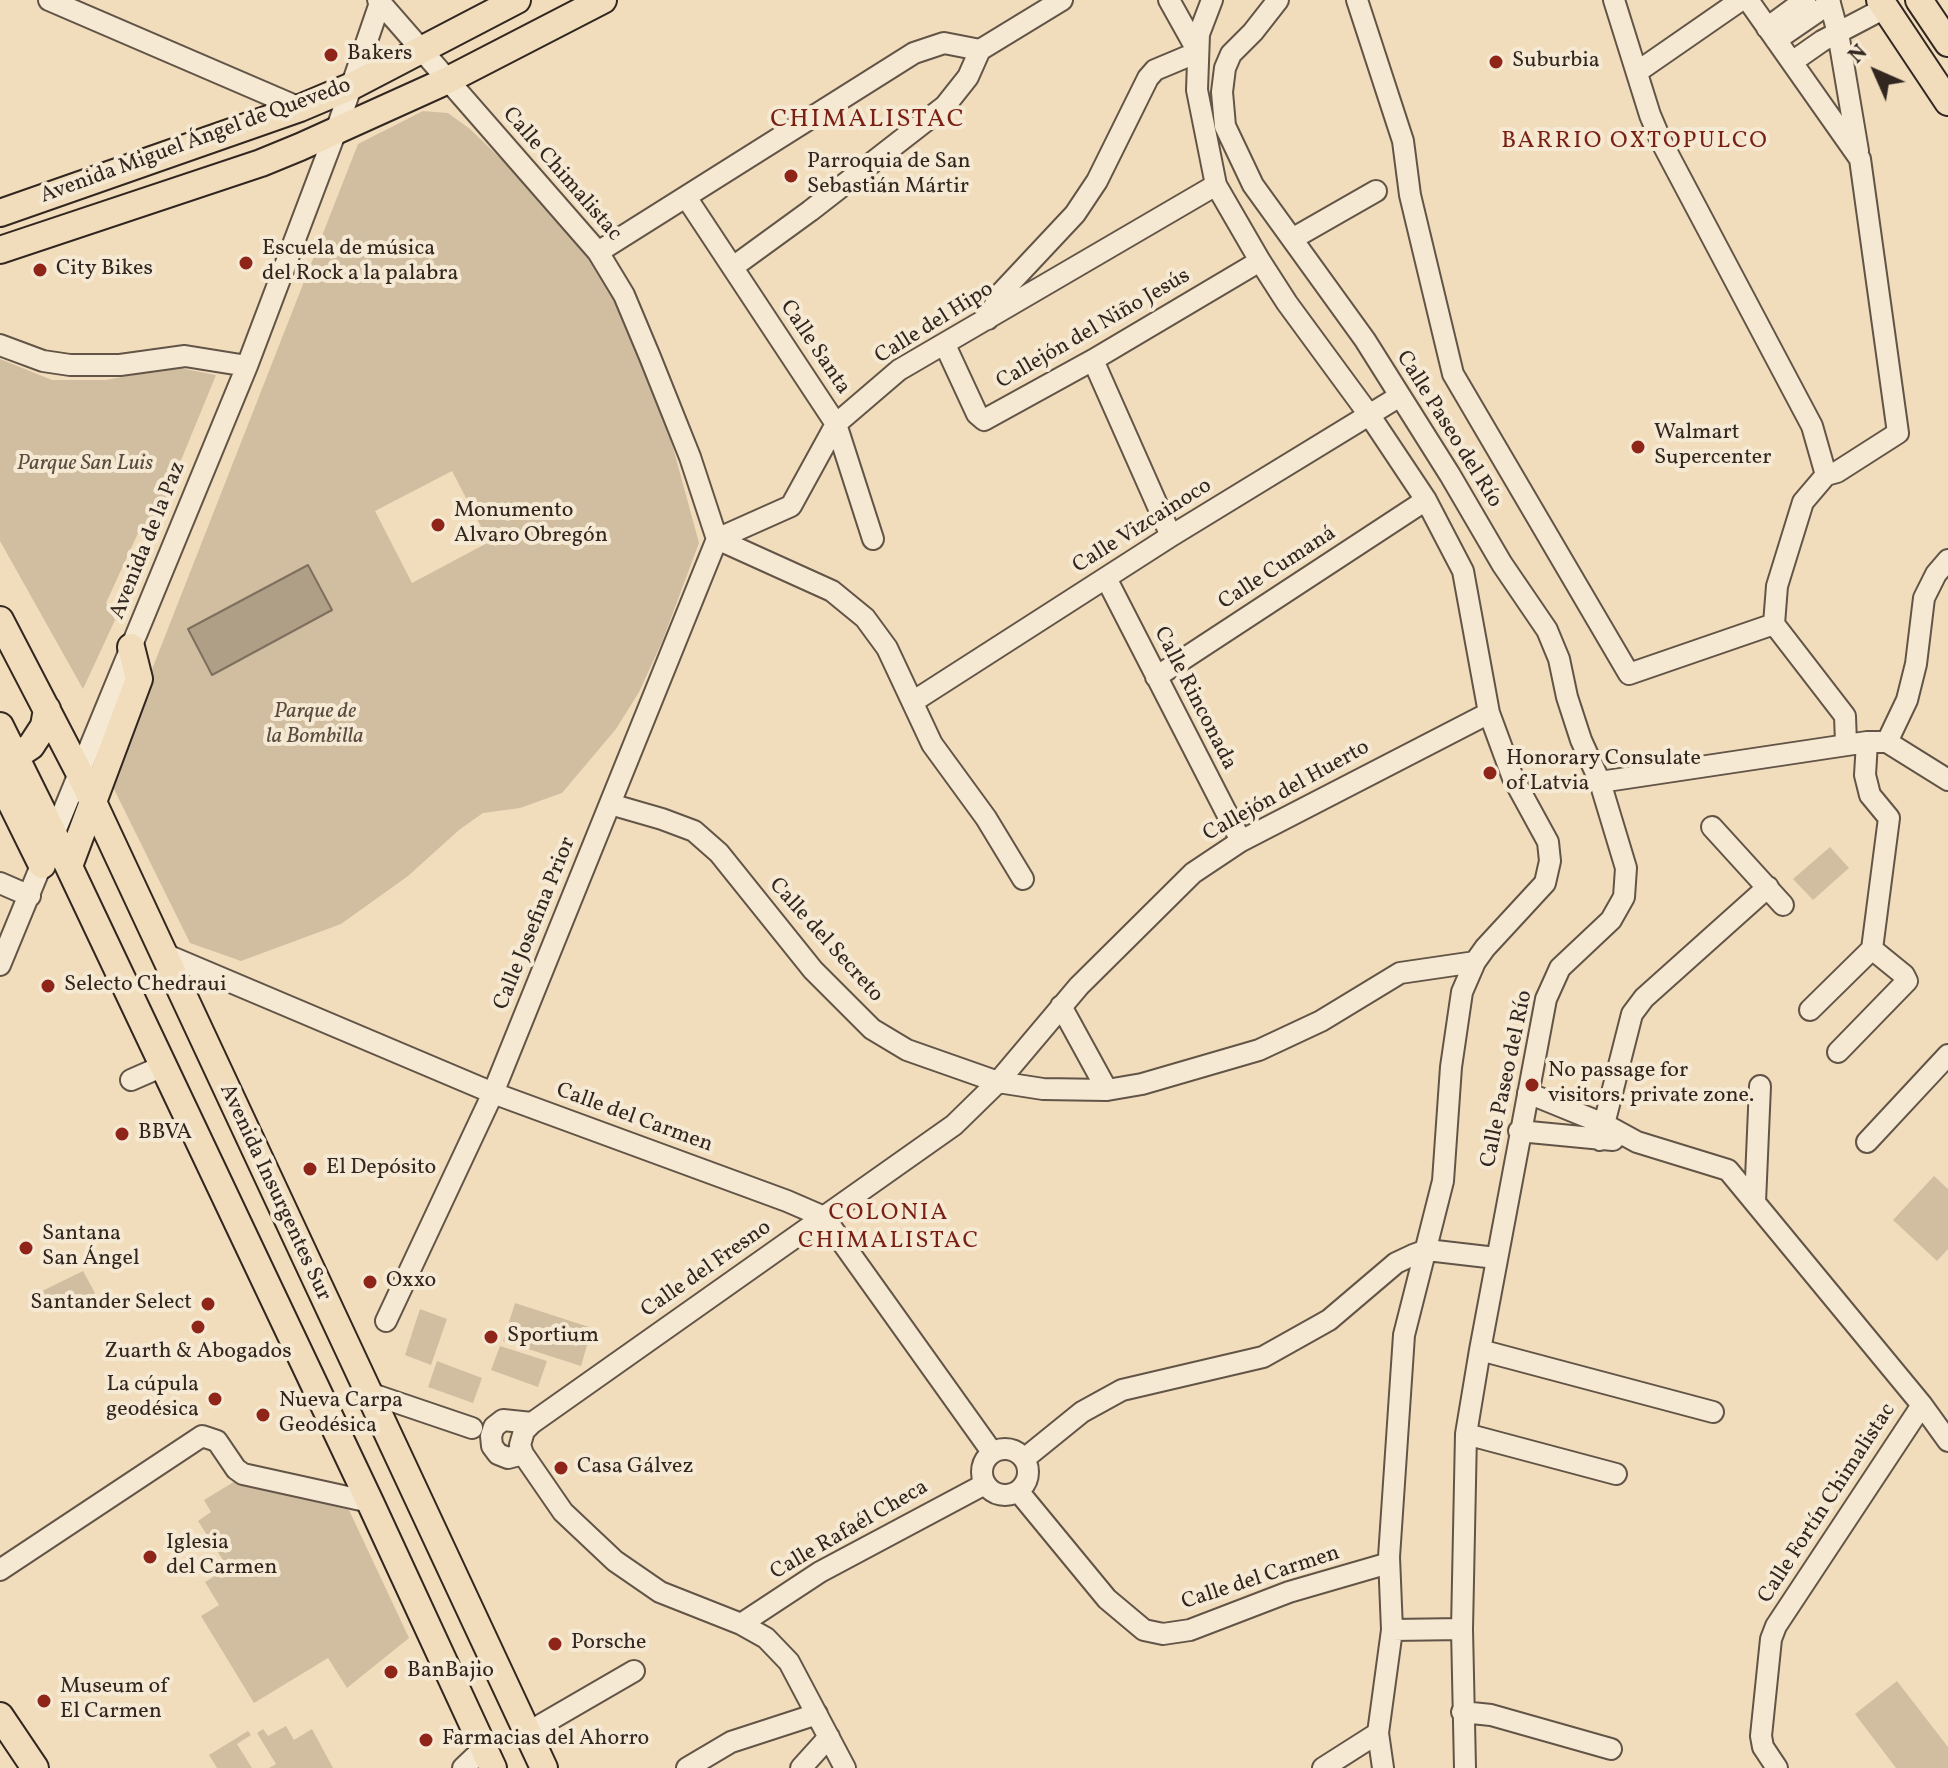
<!DOCTYPE html>
<html>
<head>
<meta charset="utf-8">
<style>
	body { margin:0 }
	#map { position:relative; width:1948px; height:1768px; overflow:hidden; background:#f1ddbc; font-family:Vollkorn,serif }
	canvas { display:block }
	.north { position:absolute; left:1836px; top:32px; width:80px; height:80px; -webkit-text-stroke:6px #f6e9d3; paint-order:stroke; rotate:315deg; font-size:22px; font-weight:700; line-height:32px; text-align:center; color:#322720 }
	.north::after { content:''; display:block; margin:auto; width:28px; height:36px; background:#322720; clip-path:polygon(50% 0,100% 100%,50% 72%,0 100%) }
</style>
</head>
<body>
<div id="map">
<canvas width="1948" height="1768"></canvas>
<div class="north">N</div>
</div>
<script>
const context = document.querySelector('canvas').getContext('2d');
context.lineJoin = 'round';
function paint(path, color) {
  context.fillStyle = color;
  context.fill(path, 'evenodd');
}
function poly(rows) {
  const path = new Path2D();
  for (const r of rows) {
    if (r.length === 3) {
      path.moveTo(r[0] + r[2], r[1]);
      path.arc(r[0], r[1], r[2], 0, 2 * Math.PI);
      continue;
    }
    path.moveTo(r[0], r[1]);
    for (let i = 2; i < r.length; i += 2) path.lineTo(r[i], r[i + 1]);
  }
  return path;
}
function strokePath(path, color, width, dash) {
  context.strokeStyle = color;
  context.lineWidth = width;
  context.lineCap = dash ? 'butt' : 'round';
  context.setLineDash(dash || []);
  context.stroke(path);
}
function drawText(font, color, halo, rows, align = 'center') {
  context.font = font + ' Vollkorn,serif';
  context.lineWidth = 8;
  context.setLineDash([]);
  context.textBaseline = 'middle';
  context.strokeStyle = halo;
  context.fillStyle = color;
  for (const [text, x, y, turn = 0] of rows) {
    context.save();
    context.translate(x, y);
    context.rotate((+turn || 0) * Math.PI / 180);
    context.textAlign = isNaN(turn) ? turn : align;
    if (halo) context.strokeText(text, 0, 0);
    context.fillText(text, 0, 0);
    context.restore();
  }
}
paint(poly([
	[423,111,448,113,470,129,525,182,601,273,617,303,668,429,699,543,662,642,639,692,616,729,562,793,520,808,483,813,459,830,408,876,341,924,241,961,190,943,109,779,358,144],
	[452,471,489,542,412,583,375,511],
	[0,359,52,380,106,380,175,367,216,375,150,536,139,531,106,603,115,620,83,689,0,541],
	[1830,847,1849,868,1813,900,1793,879],
	[1934,1176,1948,1189,1948,1249,1937,1261,1893,1220],
	[83,1271,95,1293,62,1311,56,1301,40,1292],
	[515,1303,592,1328,581,1366,503,1341],
	[420,1309,447,1319,431,1365,405,1355],
	[500,1346,547,1361,538,1387,491,1370],
	[437,1361,482,1378,473,1403,428,1387],
	[237,1480,349,1510,409,1638,347,1688,328,1658,254,1703,201,1616,219,1605,205,1582,228,1568,198,1521,211,1512,204,1500],
	[1897,1681,1948,1747,1948,1768,1896,1768,1855,1714],
	[286,1726,294,1740,312,1729,333,1768,269,1768,276,1764,257,1733,263,1729,268,1736],
	[248,1731,251,1735,237,1744,252,1768,217,1768,209,1755]
]), '#d1bea1');
const water = poly([
	[308,565,332,610,212,675,188,629,308,565]
]);
paint(water, '#b09f87');
strokePath(water, '#7e6f5e', 2);
const minor = poly([
	[49,0,300,108],
	[378,0,598,252,624,295,650,357,690,457,717,539],
	[1169,0,1198,52],
	[1212,0,1199,34,1197,90,1216,185,1260,261,1287,303,1370,416,1426,500,1463,571,1489,713,1513,778,1548,842,1550,861,1545,883,1485,948,1475,962,1462,992,1451,1067,1443,1181,1404,1335,1389,1557,1392,1630,1378,1733,1383,1768],
	[1278,0,1253,32,1231,54,1225,68,1222,92,1225,126,1253,185,1365,340,1450,475,1502,564,1547,630,1559,659,1567,697,1581,740,1600,782,1626,868,1624,897,1611,920,1560,968,1546,999,1480,1350,1466,1434,1462,1629,1465,1768],
	[1357,0,1403,141,1410,195,1453,374,1629,674,1774,624],
	[1614,0,1650,115,1661,141,1812,426,1826,475],
	[1748,0,1860,159,1898,433,1837,472,1826,475,1803,502,1777,586,1774,624,1845,716,1846,743],
	[1829,0,1838,33,1858,151],
	[1767,28,1805,0],
	[1776,40,1830,3],
	[1792,62,1822,41,1885,8],
	[1637,72,1741,0],
	[686,197,836,424,873,539],
	[1292,239,1376,191],
	[598,252,914,53,944,43,980,50,1062,0],
	[733,267,810,211,945,106,968,77,980,50],
	[988,319,1000,294,1075,214,1097,181,1148,78,1155,70,1198,52],
	[0,345,43,361,70,365,120,365,185,356,247,366],
	[945,345,977,414,984,420,1093,360,1260,261],
	[1093,360,1171,536],
	[717,539,791,506,836,424,899,370,1216,185],
	[717,539,832,591,865,618,887,648,932,744,986,818,1023,879],
	[1106,578,1241,841],
	[1156,677,1426,500],
	[914,701,1171,536,1400,396],
	[1887,742,1907,700,1916,664,1924,598,1936,574,1948,560],
	[1600,782,1867,742,1887,742,1948,780],
	[610,804,662,819,694,831,719,853,813,970,872,1029,907,1050,998,1082,1043,1089,1107,1090,1142,1084,1259,1050,1321,1021,1400,973,1475,962],
	[1712,827,1783,905],
	[0,883,30,896],
	[162,953,493,1093,787,1201,824,1217,992,1452],
	[0,965,247,366,336,131,381,0],
	[1061,1006,1107,1090],
	[1810,1010,1872,949],
	[1838,1052,1907,981,1904,975,1872,949,1889,818,1870,795,1865,775,1867,742],
	[131,1080,163,1066],
	[1528,1093,1604,1124,1637,1142,1728,1170,1922,1405,1948,1441],
	[1519,1131,1613,1140],
	[1600,1140,1632,1014,1644,998,1768,887],
	[1867,1142,1948,1055],
	[1755,1202,1760,1086],
	[386,1321,493,1093,717,539],
	[1480,1350,1713,1412],
	[366,1392,472,1428],
	[1466,1434,1616,1474],
	[1005,1472,23],
	[523,1454,508,1458,498,1454,492,1446,491,1436,494,1427,503,1420,532,1423],
	[1024,1459,1082,1412,1122,1390,1263,1357,1329,1320,1396,1263,1413,1255,1427,1250,1496,1258],
	[1018,1491,1107,1599,1144,1630,1163,1634,1190,1630,1289,1592,1389,1563],
	[0,1570,202,1436,217,1441,236,1469,243,1474,370,1502],
	[741,1624,820,1572,985,1484],
	[1392,1630,1462,1629],
	[1462,1712,1491,1715,1611,1749],
	[527,1733,634,1671],
	[463,1768,484,1748],
	[687,1768,731,1742,817,1714],
	[801,1768,829,1737],
	[845,1768,789,1662,766,1638,741,1624,660,1592,615,1561,563,1512,523,1454,520,1445,524,1431,532,1423,954,1125,998,1082,1079,986,1193,873,1241,841,1489,713],
	[1323,1768,1378,1733],
	[1777,1768,1763,1747,1761,1736,1771,1639,1776,1626,1922,1405]
]);
const major = poly([
	[1880,0,1948,102],
	[1919,0,1948,43],
	[0,213,300,108,352,86,517,0],
	[0,250,261,163,300,147,446,81,603,0],
	[0,620,79,772,544,1768],
	[0,726,53,833,370,1502,493,1768],
	[0,756,16,756,31,746,44,726,47,709],
	[0,780,42,865],
	[69,866,139,679,131,647],
	[0,1716,35,1768]
]);
strokePath(minor, '#625447', 24);
strokePath(major, '#322720', 30);
strokePath(minor, '#f6e9d3', 20);
strokePath(major, '#f1ddbc', 26);
for (const [x, y, r, color] of [
	[331,55,8,"#8f2418"],
	[1496,62,8,"#8f2418"],
	[791,176,8,"#8f2418"],
	[246,263,8,"#8f2418"],
	[40,270,8,"#8f2418"],
	[1638,447,8,"#8f2418"],
	[438,525,8,"#8f2418"],
	[1490,773,8,"#8f2418"],
	[48,986,8,"#8f2418"],
	[1532,1085,8,"#8f2418"],
	[122,1134,8,"#8f2418"],
	[310,1169,8,"#8f2418"],
	[26,1248,8,"#8f2418"],
	[370,1282,8,"#8f2418"],
	[208,1304,8,"#8f2418"],
	[198,1327,8,"#8f2418"],
	[491,1337,8,"#8f2418"],
	[215,1399,8,"#8f2418"],
	[263,1415,8,"#8f2418"],
	[561,1468,8,"#8f2418"],
	[150,1557,8,"#8f2418"],
	[555,1644,8,"#8f2418"],
	[391,1672,8,"#8f2418"],
	[44,1701,8,"#8f2418"],
	[426,1740,8,"#8f2418"]
]) {
  const dot = new Path2D();
  dot.arc(x, y, r, 0, 2 * Math.PI);
  context.fillStyle = color;
  context.fill(dot);
  strokePath(dot, '#f6e9d3', 3);
}
drawText('22px', '#322720', '#f6e9d3', [
	["Bakers",347,55],
	["Suburbia",1512,62],
	["Parroquia de San",807,163],
	["Sebastián Mártir",807,188],
	["Escuela de música",262,250],
	["del Rock a la palabra",262,275],
	["City Bikes",56,270],
	["Walmart",1654,434],
	["Supercenter",1654,459],
	["Monumento",454,512],
	["Alvaro Obregón",454,537],
	["Honorary Consulate",1506,760],
	["of Latvia",1506,785],
	["Selecto Chedraui",64,986],
	["No passage for",1548,1072],
	["visitors. private zone.",1548,1097],
	["BBVA",138,1134],
	["El Depósito",326,1169],
	["Santana",42,1235],
	["San Ángel",42,1260],
	["Oxxo",386,1282],
	["Santander Select",192,1304,"right"],
	["Sportium",507,1337],
	["Zuarth & Abogados",198,1353,"center"],
	["La cúpula",199,1386,"right"],
	["geodésica",199,1411,"right"],
	["Nueva Carpa",279,1402],
	["Geodésica",279,1427],
	["Casa Gálvez",577,1468],
	["Iglesia",166,1544],
	["del Carmen",166,1569],
	["Porsche",571,1644],
	["BanBajio",407,1672],
	["Museum of",60,1688],
	["El Carmen",60,1713],
	["Farmacias del Ahorro",442,1740]
], 'left');
drawText('22px', '#322720', '#f6e9d3', [
	["Avenida Miguel Ángel de Quevedo",196,142,-20],
	["Calle Chimalistac",561,175,49],
	["Calle del Hipo",935,324,-32],
	["Callejón del Niño Jesús",1094,330,-30],
	["Calle Santa",814,348,56],
	["Calle Paseo del Río",1448,430,58],
	["Calle Vizcainoco",1143,527,-32],
	["Avenida de la Paz",149,541,-68],
	["Calle Cumaná",1278,569,-33],
	["Calle Rinconada",1194,699,63],
	["Callejón del Huerto",1287,792,-29],
	["Calle Josefina Prior",536,924,-68],
	["Calle del Secreto",825,941,48],
	["Calle Paseo del Río",1508,1079,-78],
	["Calle del Carmen",634,1119,20],
	["Avenida Insurgentes Sur",274,1193,65],
	["Calle del Fresno",707,1270,-35],
	["Calle Fortín Chimalistac",1828,1504,-57],
	["Calle Rafaél Checa",850,1531,-30],
	["Calle del Carmen",1261,1579,-18]
]);
drawText('italic 22px', '#5a4d40', '#f6e9d3', [
	["Parque San Luis",85,465],
	["Parque de",315,713],
	["la Bombilla",315,738]
]);
context.letterSpacing = '2px';
drawText('24px', '#7a1f14', '#f6e9d3', [
	["BARRIO OXTOPULCO",1635,143],
	["COLONIA",889,1215],
	["CHIMALISTAC",889,1243]
]);
context.letterSpacing = '0px';
context.letterSpacing = '2px';
drawText('26px', '#7a1f14', '#f6e9d3', [
	["CHIMALISTAC",868,121]
]);
context.letterSpacing = '0px';
</script>
</body>
</html>
